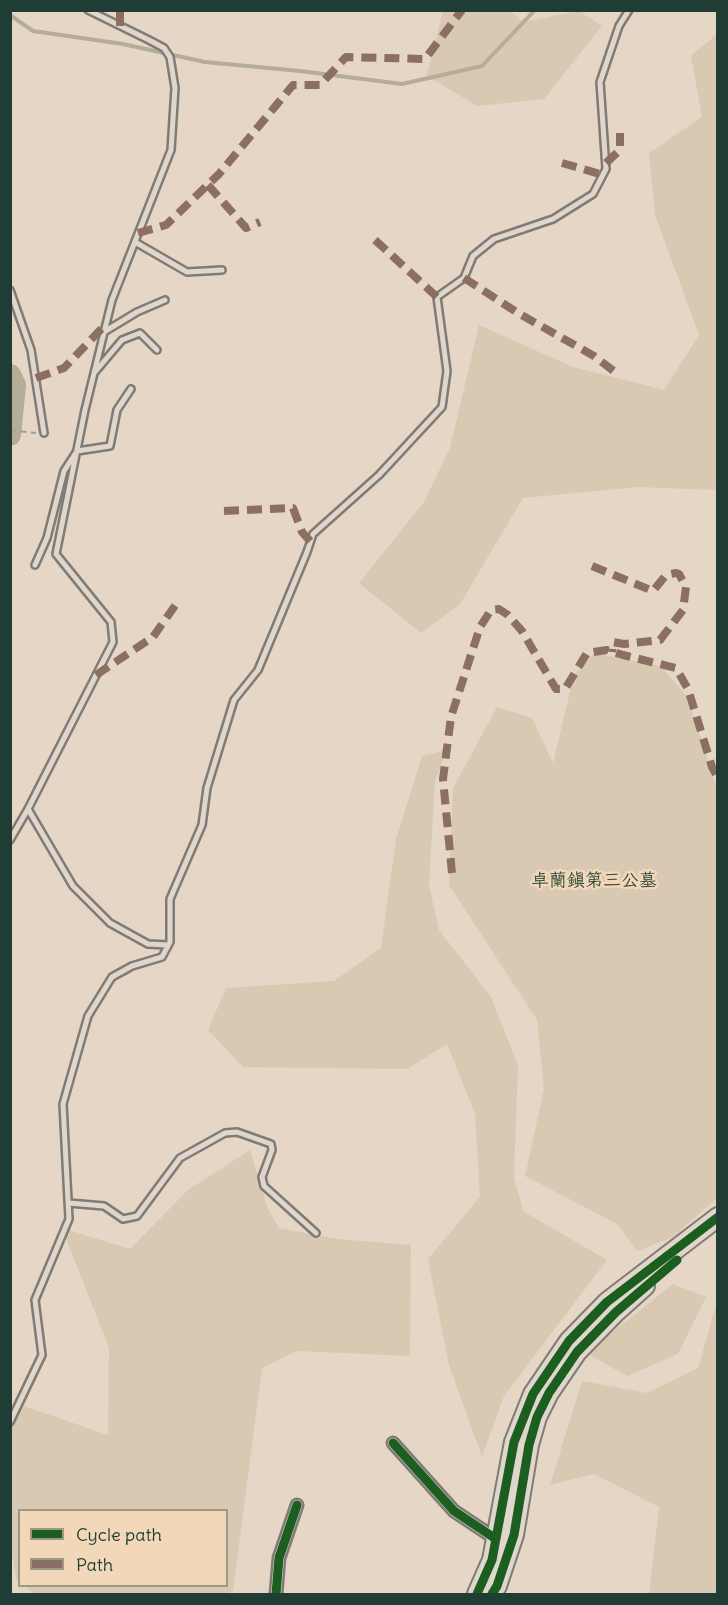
<!DOCTYPE html>
<html>
<head>
<meta charset="utf-8">
<style>
	body { margin:0 }
	#map { position:relative; width:728px; height:1605px; overflow:hidden; background:#e5d6c6; font-family:Delius,sans-serif }
	canvas { display:block }
	.frame { position:absolute; inset:0; border:12px solid #1f3d34; pointer-events:none }
	.legend { position:absolute; left:18px; top:1509px; width:210px; height:78px; box-sizing:border-box; background:#f2d7b9; border:2px solid #9e9984; margin:0; padding:8px 10px; list-style:none; font-size:18px; color:#1f3d34 }
	.legend li { display:flex; align-items:center; gap:12px; height:30px }
	.legend b { width:30px; border:2px solid #9e9984 }
</style>
</head>
<body>
<div id="map">
<canvas width="728" height="1605"></canvas>
<div class="frame"></div>
<ul class="legend">
<li><b style="height:8px;background:#1b5e20"></b>Cycle path</li>
<li><b style="height:8px;background:#8d6e63"></b>Path</li>
</ul>
</div>
<script>
const context = document.querySelector('canvas').getContext('2d');
context.lineJoin = 'round';
function paint(path, color) {
  context.fillStyle = color;
  context.fill(path, 'evenodd');
}
function poly(rows) {
  const path = new Path2D();
  for (const r of rows) {
    path.moveTo(r[0], r[1]);
    for (let i = 2; i < r.length; i += 2) path.lineTo(r[i], r[i + 1]);
  }
  return path;
}
function strokePath(path, color, width, dash) {
  context.strokeStyle = color;
  context.lineWidth = width;
  context.lineCap = dash ? 'butt' : 'round';
  context.setLineDash(dash || []);
  context.stroke(path);
}
function drawText(font, color, halo, rows, align = 'center') {
  context.font = font + ' Delius,"LXGW WenKai TC",sans-serif';
  context.lineWidth = 5;
  context.setLineDash([]);
  context.textBaseline = 'middle';
  context.strokeStyle = halo;
  context.fillStyle = color;
  for (const [text, x, y, turn = 0] of rows) {
    context.save();
    context.translate(x, y);
    context.rotate((+turn || 0) * Math.PI / 180);
    context.textAlign = isNaN(turn) ? turn : align;
    if (halo) context.strokeText(text, 0, 0);
    context.fillText(text, 0, 0);
    context.restore();
  }
}
paint(poly([
	[443,11,511,11,523,22,579,11,602,26,544,99,477,106,427,76],
	[717,34,717,490,638,487,523,498,460,604,421,633,359,583,424,502,450,448,479,325,573,367,664,390,699,335,655,215,649,153,702,117,691,56],
	[594,653,661,666,688,698,717,789,717,1198,673,1237,637,1251,617,1224,525,1176,544,1089,537,1020,449,885,453,788,497,707,532,718,553,763,574,675],
	[447,750,435,781,429,885,439,930,491,997,518,1066,514,1177,523,1211,607,1260,504,1396,482,1457,449,1365,428,1259,480,1197,475,1114,447,1044,407,1069,243,1067,208,1030,226,988,334,981,381,948,396,839,422,756],
	[250,1150,268,1209,279,1228,338,1239,411,1245,410,1356,296,1351,262,1368,233,1591,226,1594,34,1594,25,1586,226,1586,226,1510,20,1510,19,1581,16,1577,10,1544,10,1439,15,1403,108,1435,109,1348,62,1228,130,1249,188,1190],
	[673,1284,706,1297,678,1354,627,1376,586,1353],
	[717,1302,717,1594,649,1594,659,1507,594,1474,550,1485,582,1381,647,1393,698,1368]
]), '#d9c9b3');
strokePath(poly([
	[10,15,33,31,123,44,205,62,300,71,402,84,482,66,535,10]
]), '#b4ad98', 4);
strokePath(poly([
	[10,375,15,385,10,435]
]), '#b4ad98', 22);
const service = poly([
	[135,242,187,272,222,270],
	[10,290,31,350,44,433],
	[104,332,137,312,165,300],
	[95,372,122,340,140,333,157,350],
	[35,565,47,538,64,471,77,451,110,446,117,410,131,389],
	[28,809,73,886,110,923,148,944,168,945],
	[10,840,28,809,113,642,111,622,56,554,85,410,112,300,171,150,175,88,170,57,164,48,149,40,88,10],
	[69,1203,104,1206,123,1219,137,1216,180,1158,225,1133,237,1132,271,1144,272,1150,262,1177,264,1186,316,1233],
	[10,1422,42,1355,35,1300,69,1219,63,1104,88,1016,112,977,132,966,162,957,170,942,170,899,202,825,207,788,234,700,258,670,307,552,313,534,379,475,442,407,447,371,437,297,464,278,473,256,494,239,553,219,593,194,606,169,600,82,619,26,629,10]
]);
const minor = poly([
	[393,1443,454,1511,496,1539],
	[276,1594,279,1558,297,1505]
]);
const primary = poly([
	[477,1594,492,1560,514,1442,533,1394,569,1341,607,1302,718,1217],
	[492,1594,497,1586,514,1535,529,1445,537,1417,549,1393,577,1352,616,1312,645,1286]
]);
strokePath(service, '#7e7c74', 10);
strokePath(minor, '#7e7c74', 15);
strokePath(primary, '#7e7c74', 22);
strokePath(poly([
	[10,430,36,433]
]), '#a29e95', 2, [6, 4.5]);
strokePath(service, '#e0d6cb', 5);
strokePath(minor, '#e0d6cb', 10);
strokePath(primary, '#e0d6cb', 18);
strokePath(poly([
	[120,26,120,10],
	[562,163,603,175],
	[606,163,620,150,620,133],
	[208,185,246,228,260,222],
	[138,233,166,225,219,174,293,85,320,85,346,57,425,59,462,10],
	[375,240,437,297],
	[464,278,518,313,594,356,615,372],
	[36,378,64,368,107,323],
	[224,511,293,508,302,532,311,542],
	[592,566,653,591,666,575,676,573,679,574,686,587,683,610,660,640,624,644,613,642,612,652],
	[96,675,153,637,179,600],
	[452,873,443,779,451,717,480,627,491,610,499,609,508,615,522,631,556,689,565,689,587,653,607,650,623,655,676,668,688,689,712,767,718,778]
]), '#8d6e63', 8, [15, 8]);
strokePath(poly([
	[393,1443,454,1511,496,1539],
	[276,1594,279,1558,297,1505],
	[477,1594,492,1560,514,1442,533,1394,569,1341,607,1302,718,1217],
	[492,1594,497,1586,514,1535,529,1445,537,1417,549,1393,577,1352,616,1312,677,1260]
]), '#1b5e20', 9);
drawText('18px', '#314a3f', '#f2d7b9', [
	["卓蘭鎮第三公墓",594,881]
]);
</script>
</body>
</html>
